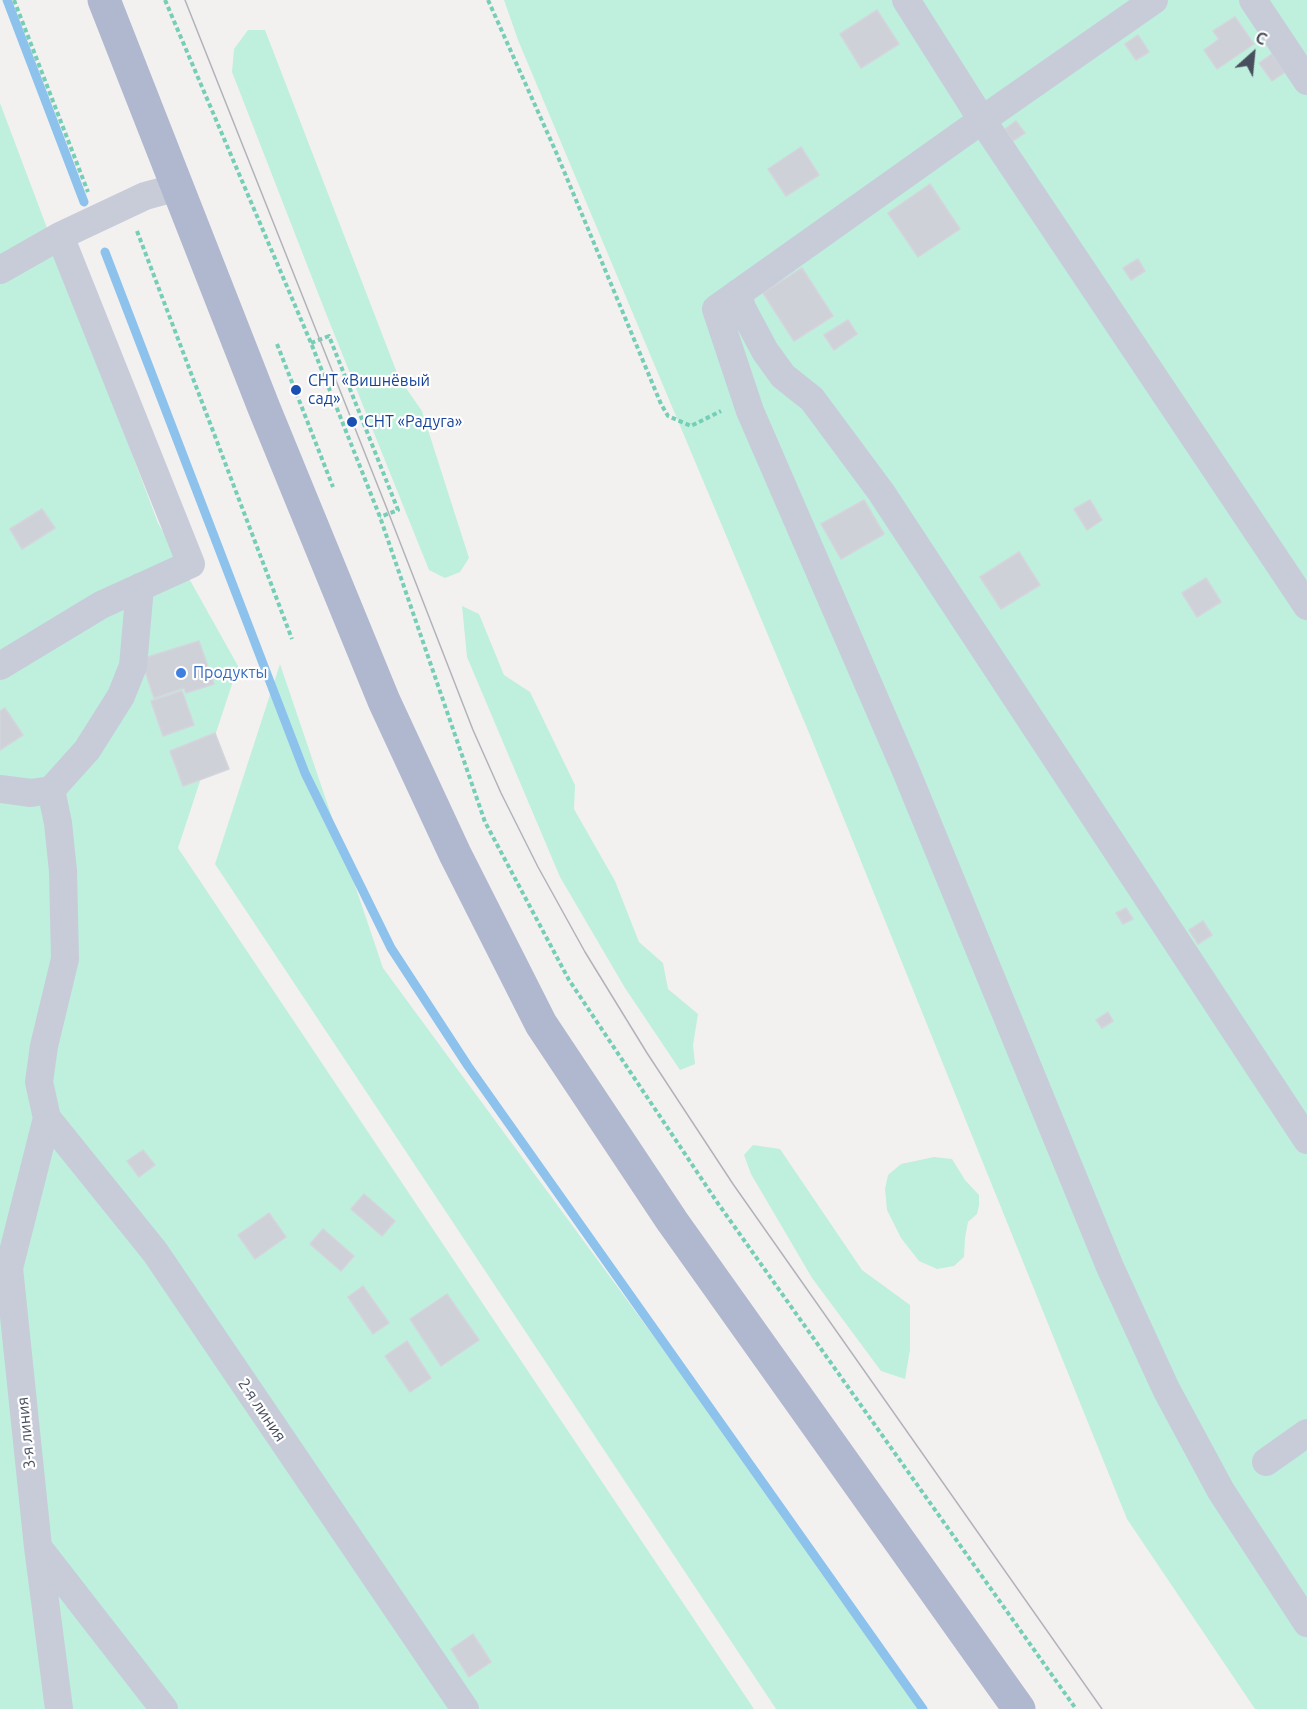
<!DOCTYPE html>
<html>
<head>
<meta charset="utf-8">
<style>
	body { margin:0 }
	#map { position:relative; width:1307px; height:1709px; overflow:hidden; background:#f3f1f0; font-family:Ubuntu,sans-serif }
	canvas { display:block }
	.north { position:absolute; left:1223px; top:24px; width:60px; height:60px; -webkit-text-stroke:4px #fff; paint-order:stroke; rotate:27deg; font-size:16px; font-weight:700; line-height:24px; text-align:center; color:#484e5e }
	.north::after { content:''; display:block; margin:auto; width:21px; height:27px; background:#484e5e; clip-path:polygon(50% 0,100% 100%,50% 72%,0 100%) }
</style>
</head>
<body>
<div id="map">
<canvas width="1307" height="1709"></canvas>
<div class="north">С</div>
</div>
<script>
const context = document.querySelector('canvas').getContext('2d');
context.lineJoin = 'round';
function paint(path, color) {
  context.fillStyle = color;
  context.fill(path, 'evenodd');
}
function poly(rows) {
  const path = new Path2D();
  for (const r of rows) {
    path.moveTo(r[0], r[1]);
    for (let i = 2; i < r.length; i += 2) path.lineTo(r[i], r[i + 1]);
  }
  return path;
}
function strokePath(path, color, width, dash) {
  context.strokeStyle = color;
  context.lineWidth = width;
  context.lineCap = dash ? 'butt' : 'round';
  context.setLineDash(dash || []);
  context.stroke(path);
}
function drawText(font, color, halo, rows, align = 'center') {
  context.font = font + ' Ubuntu,sans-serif';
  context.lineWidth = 4.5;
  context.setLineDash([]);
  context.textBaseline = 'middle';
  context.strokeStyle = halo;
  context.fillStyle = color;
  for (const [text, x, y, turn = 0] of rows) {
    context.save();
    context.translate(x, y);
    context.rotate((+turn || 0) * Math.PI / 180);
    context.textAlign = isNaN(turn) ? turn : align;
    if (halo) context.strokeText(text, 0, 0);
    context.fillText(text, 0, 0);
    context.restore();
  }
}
paint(poly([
	[504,0,1307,0,1307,1709,1255,1709,1127,1519,812,740,518,40],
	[248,30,265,30,399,378,422,411,469,558,460,572,445,578,429,570,325,311,232,72,234,49],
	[0,103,158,523,238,666,178,848,754,1709,0,1709],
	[462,606,479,614,504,675,530,692,575,785,574,809,615,881,639,942,663,963,668,989,698,1014,693,1045,695,1064,680,1070,625,988,560,877,467,657],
	[280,664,383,968,777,1504,921,1709,776,1709,215,864],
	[753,1145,780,1149,862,1270,910,1305,910,1350,905,1379,881,1371,812,1278,751,1174,744,1155],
	[934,1157,952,1159,965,1180,979,1195,979,1205,977,1214,968,1222,965,1238,964,1257,954,1266,937,1269,919,1261,901,1238,887,1210,885,1189,888,1175,901,1164]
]), '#bfefdd');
strokePath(poly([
	[7,0,84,202],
	[105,252,305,773,391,948,468,1066,923,1709]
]), '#8cc2ec', 9);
const building = poly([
	[877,10,899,44,861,68,840,34,877,10],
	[1235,17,1254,44,1217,69,1204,50,1219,39,1213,31,1235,17],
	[1138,35,1149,52,1136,60,1125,44,1138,35],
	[1272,54,1285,72,1272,81,1259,63,1272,54],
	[1016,121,1025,133,1013,141,1005,129,1016,121],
	[801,147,819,175,786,196,768,169,801,147],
	[930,184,960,229,918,257,888,213,930,184],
	[1138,259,1145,271,1131,280,1123,268,1138,259],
	[802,268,833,316,794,341,763,293,802,268],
	[848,320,857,334,834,350,824,335,848,320],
	[864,500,884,534,841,559,821,524,864,500],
	[1090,500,1102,520,1087,530,1074,509,1090,500],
	[42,509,55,528,22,549,10,529,42,509],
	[1019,552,1040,585,1001,609,980,577,1019,552],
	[1206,578,1221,602,1197,617,1182,593,1206,578],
	[199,641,214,684,186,693,184,688,154,698,141,659,199,641],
	[182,691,194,725,163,736,151,701,182,691],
	[5,708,23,735,0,750,0,711,5,708],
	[215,733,229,769,183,786,170,751,215,733],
	[1126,908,1133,919,1123,924,1116,913,1126,908],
	[1203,921,1212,935,1198,944,1189,930,1203,921],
	[1108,1012,1113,1021,1102,1028,1096,1020,1108,1012],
	[143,1150,155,1165,139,1177,127,1161,143,1150],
	[364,1194,395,1221,382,1236,351,1209,364,1194],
	[269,1213,286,1237,255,1259,238,1235,269,1213],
	[323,1229,354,1256,341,1271,310,1244,323,1229],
	[363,1286,389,1323,373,1334,348,1297,363,1286],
	[447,1294,479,1340,441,1366,410,1319,447,1294],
	[407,1341,431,1378,410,1392,385,1356,407,1341],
	[473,1634,491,1662,469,1677,451,1649,473,1634]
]);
paint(building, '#cfd1d8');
strokePath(building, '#d4d5dc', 1.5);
strokePath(poly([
	[14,0,88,192],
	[165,0,311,343,380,517,485,822,569,980,717,1202,1076,1709],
	[488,0,556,152,661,404,668,416,691,426,721,411],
	[137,231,292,639],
	[311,343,329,336,398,510,380,517],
	[277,344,333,487]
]), '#77ceb7', 4, [4.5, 3]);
strokePath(poly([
	[906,0,982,120,1307,606],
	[1154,0,982,120,716,309,750,411,906,771,1110,1267,1166,1389,1221,1491,1307,1623],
	[1253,0,1307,81],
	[0,270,60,236,145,196,178,187],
	[738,293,742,308,765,351,783,376,812,399,881,492,1307,1140],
	[140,587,133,666,121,696,87,750,51,790,58,823,63,871,65,959,44,1046,39,1082,47,1118,155,1252,465,1709],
	[0,666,101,605,191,564,60,236],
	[0,789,31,793,51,790],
	[47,1118,9,1268,38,1547,164,1709],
	[1266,1462,1307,1433],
	[38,1547,59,1709]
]), '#c7ccd8', 28);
strokePath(poly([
	[104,0,264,408,384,701,455,854,541,1024,672,1221,1019,1709]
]), '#b0b8cf', 33);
strokePath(poly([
	[185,0,389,514,473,730,501,793,538,867,585,952,647,1053,733,1184,1102,1709]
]), '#b2b3ba', 1.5);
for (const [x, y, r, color] of [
	[296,390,6,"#1a4fb4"],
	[352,422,6,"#1a4fb4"],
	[181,673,6,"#3f7fe0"]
]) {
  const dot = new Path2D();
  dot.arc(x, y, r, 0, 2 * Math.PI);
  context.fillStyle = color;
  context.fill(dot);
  strokePath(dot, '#fff', 2);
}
drawText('16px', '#164399', '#fff', [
	["СНТ «Вишнёвый",308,381],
	["сад»",308,399],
	["СНТ «Радуга»",364,422]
], 'left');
drawText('16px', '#366cbe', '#fff', [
	["Продукты",193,673]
], 'left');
drawText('16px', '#484e5e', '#fff', [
	["2-я линия",262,1410,56],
	["3-я линия",26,1433,-96]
]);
</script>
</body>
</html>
